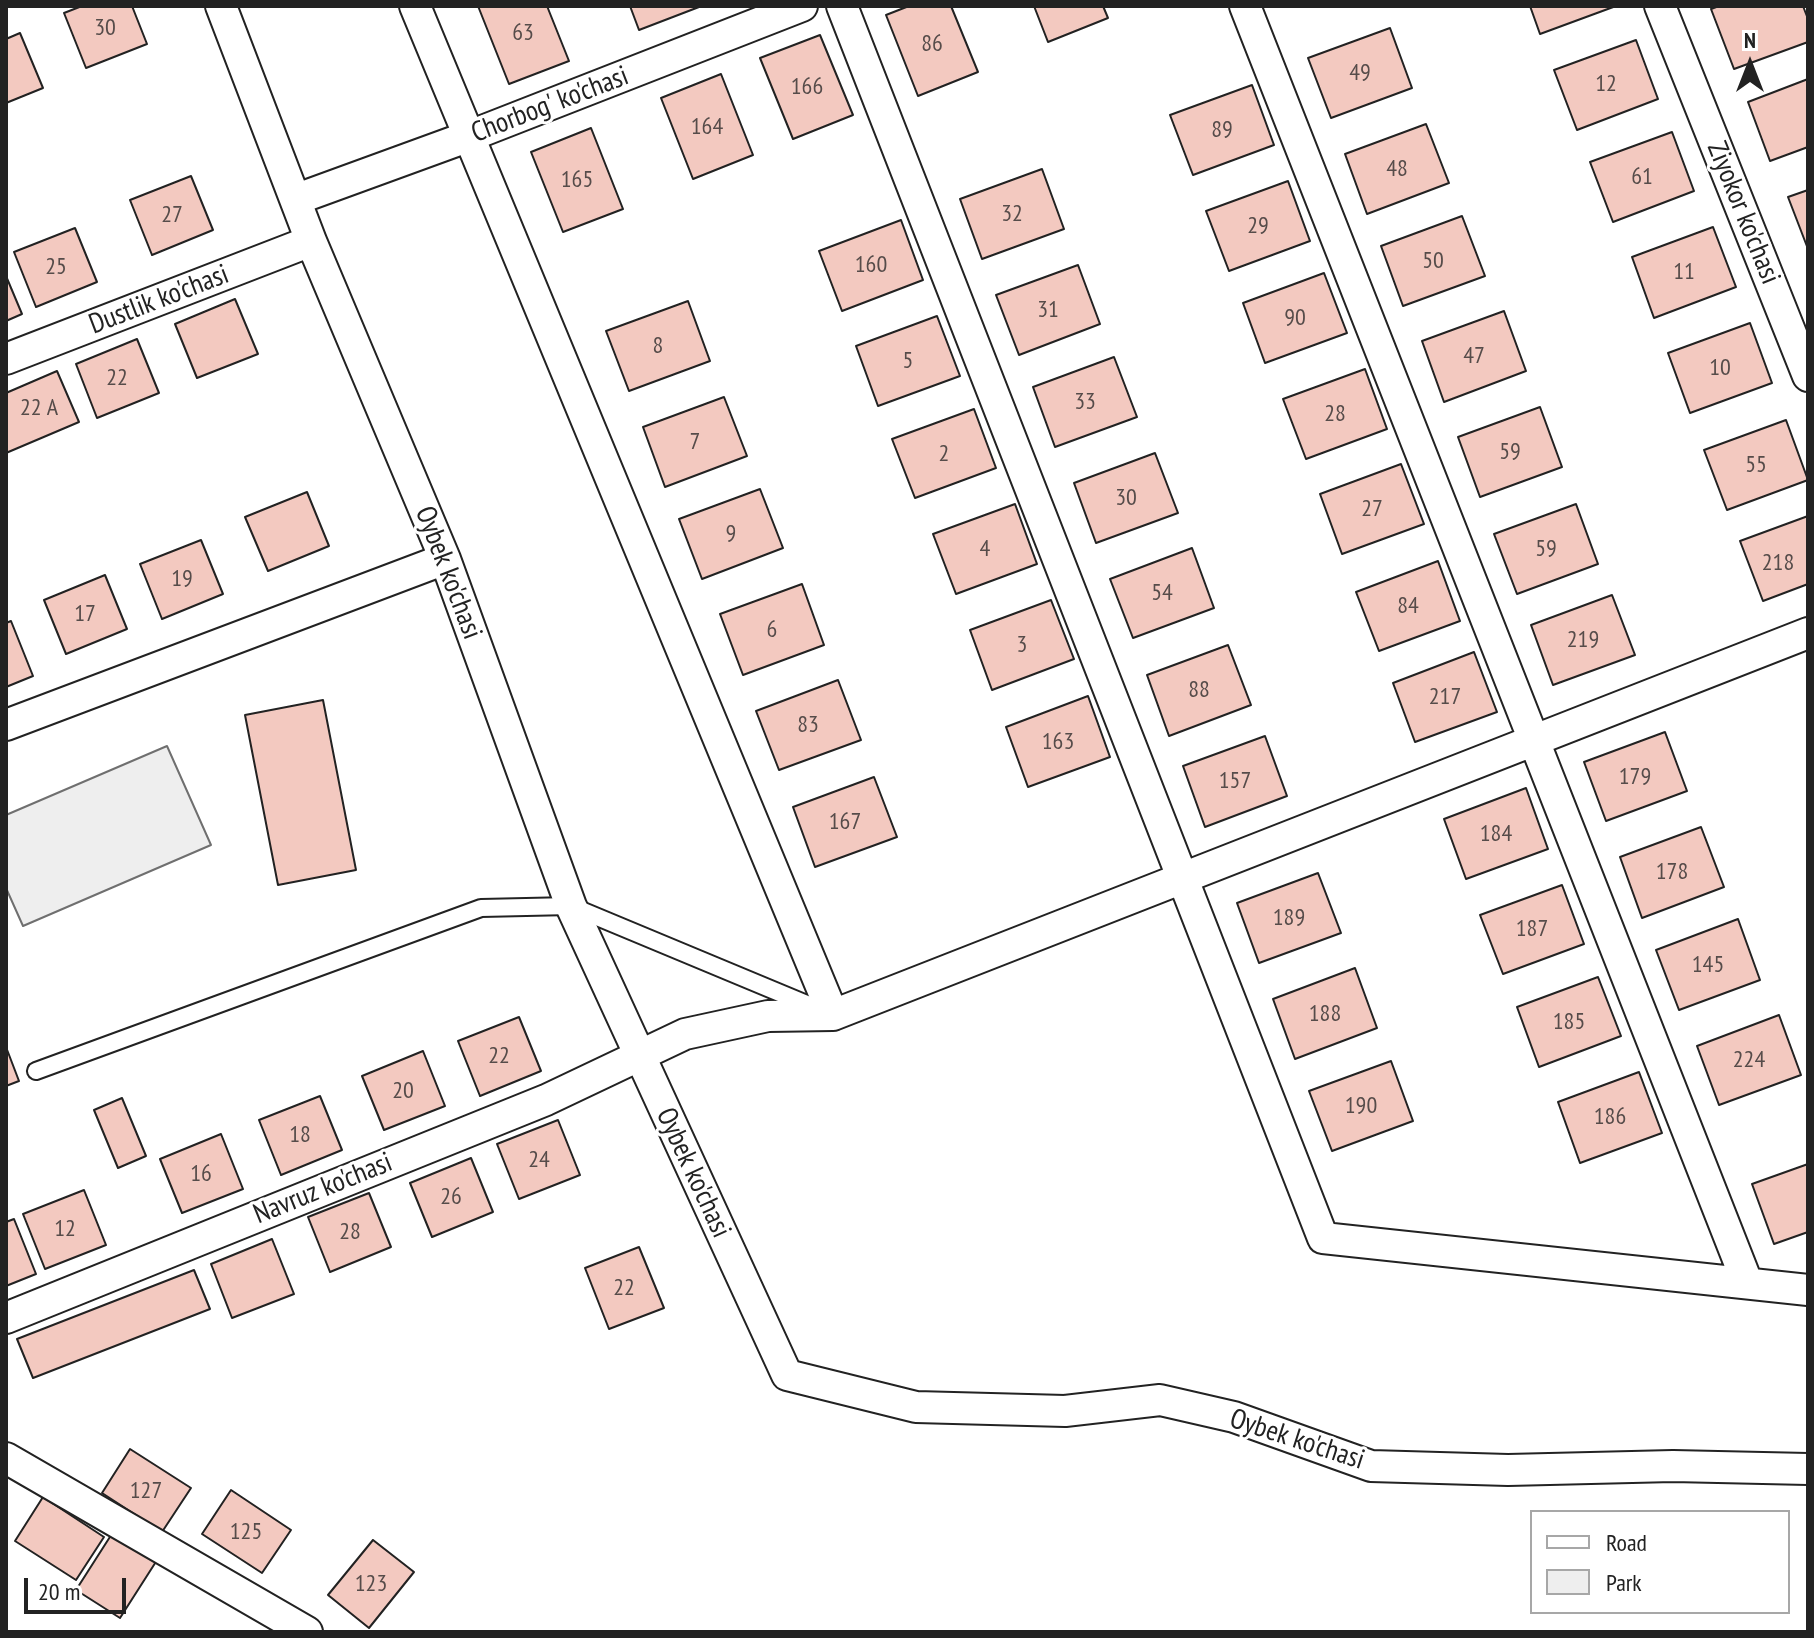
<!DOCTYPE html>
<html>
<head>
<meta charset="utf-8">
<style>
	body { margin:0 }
	#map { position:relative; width:1814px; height:1638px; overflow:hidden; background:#fff; font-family:"PT Sans Narrow",sans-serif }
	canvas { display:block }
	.frame { position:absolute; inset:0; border:8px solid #222; pointer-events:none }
	.legend { position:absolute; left:1530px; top:1510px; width:260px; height:104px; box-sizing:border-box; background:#fff; border:2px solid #a7a7a7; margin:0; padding:10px 14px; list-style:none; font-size:24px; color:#222 }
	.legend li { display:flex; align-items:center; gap:16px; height:40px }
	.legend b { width:40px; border:2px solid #a7a7a7 }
	.north { position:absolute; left:1710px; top:24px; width:80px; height:80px; -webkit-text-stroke:6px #fff; paint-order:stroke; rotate:0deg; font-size:22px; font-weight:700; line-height:32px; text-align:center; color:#222 }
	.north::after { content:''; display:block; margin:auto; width:28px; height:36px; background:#222; clip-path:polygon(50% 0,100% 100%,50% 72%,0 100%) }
	.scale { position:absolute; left:24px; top:1578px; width:102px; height:36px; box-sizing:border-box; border:4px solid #222; border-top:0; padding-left:10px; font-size:24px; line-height:28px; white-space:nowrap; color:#222; -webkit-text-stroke:6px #fff; paint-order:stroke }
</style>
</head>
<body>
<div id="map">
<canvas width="1814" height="1638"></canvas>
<div class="frame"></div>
<ul class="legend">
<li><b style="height:10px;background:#fff"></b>Road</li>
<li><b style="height:22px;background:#eee"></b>Park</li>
</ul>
<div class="north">N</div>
<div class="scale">20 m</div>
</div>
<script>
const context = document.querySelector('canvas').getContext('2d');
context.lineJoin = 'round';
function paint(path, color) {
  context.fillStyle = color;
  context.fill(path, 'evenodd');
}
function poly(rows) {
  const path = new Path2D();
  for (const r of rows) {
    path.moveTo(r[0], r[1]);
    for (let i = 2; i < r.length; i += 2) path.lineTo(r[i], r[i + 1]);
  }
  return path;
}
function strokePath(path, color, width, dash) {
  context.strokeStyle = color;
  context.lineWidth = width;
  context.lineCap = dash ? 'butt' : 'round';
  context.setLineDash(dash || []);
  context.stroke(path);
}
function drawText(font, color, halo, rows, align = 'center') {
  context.font = font + ' "PT Sans Narrow",sans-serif';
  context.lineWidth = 6;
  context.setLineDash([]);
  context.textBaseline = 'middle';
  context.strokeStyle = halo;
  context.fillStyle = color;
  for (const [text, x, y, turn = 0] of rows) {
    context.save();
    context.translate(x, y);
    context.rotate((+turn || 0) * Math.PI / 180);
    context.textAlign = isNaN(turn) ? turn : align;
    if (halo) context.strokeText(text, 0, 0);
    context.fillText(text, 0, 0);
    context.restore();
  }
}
const green = poly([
	[167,746,211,845,23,926,6,888,6,815,167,746]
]);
paint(green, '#eee');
strokePath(green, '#6f6f6f', 2);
const building = poly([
	[82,6,132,6,147,44,86,68,64,13,82,6],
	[478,6,547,6,569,61,509,84,478,6],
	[630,6,698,6,699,7,639,30,630,6],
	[909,6,951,6,978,72,918,96,886,15,909,6],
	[1034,6,1103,6,1108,18,1048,42,1034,6],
	[1530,6,1616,6,1540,34,1530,6],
	[1719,6,1803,6,1808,19,1808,42,1734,69,1711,9,1719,6],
	[1390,28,1412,88,1331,118,1308,58,1390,28],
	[20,33,43,88,6,103,6,39,20,33],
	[820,35,853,115,793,139,760,58,820,35],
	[1636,40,1658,99,1577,130,1554,70,1636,40],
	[721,74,753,155,693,179,661,98,721,74],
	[1808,79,1808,147,1770,161,1748,102,1808,79],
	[1252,85,1274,145,1193,175,1170,115,1252,85],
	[1426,124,1449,183,1367,214,1345,154,1426,124],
	[591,128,623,209,563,232,531,152,591,128],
	[1672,132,1694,191,1613,222,1590,162,1672,132],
	[1042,169,1064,229,982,259,960,199,1042,169],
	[191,176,213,230,152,255,130,200,191,176],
	[1288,181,1310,241,1229,271,1206,211,1288,181],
	[1808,190,1808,249,1788,197,1808,190],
	[1462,216,1485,276,1403,306,1381,246,1462,216],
	[901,220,923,280,842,311,819,251,901,220],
	[1713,227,1736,287,1654,318,1632,257,1713,227],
	[75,228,97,282,36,307,14,252,75,228],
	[1078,265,1100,324,1019,355,996,295,1078,265],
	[1324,273,1347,333,1265,363,1243,303,1324,273],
	[6,276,22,314,6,321,6,276],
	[235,299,258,354,197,378,175,324,235,299],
	[688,301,710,361,629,391,606,331,688,301],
	[1504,311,1526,371,1444,402,1422,341,1504,311],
	[937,316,960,376,878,406,856,346,937,316],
	[1750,323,1772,383,1690,413,1668,353,1750,323],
	[137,339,159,393,97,418,76,364,137,339],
	[1114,357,1137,417,1055,447,1033,387,1114,357],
	[1365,369,1387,429,1306,459,1283,399,1365,369],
	[57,371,79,422,6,453,6,393,57,371],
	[724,397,747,456,665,487,643,427,724,397],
	[1540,407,1562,467,1480,497,1458,437,1540,407],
	[974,409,996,468,915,498,892,439,974,409],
	[1786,420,1808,480,1727,510,1704,450,1786,420],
	[1155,453,1178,513,1096,543,1074,483,1155,453],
	[1401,464,1424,524,1342,554,1320,494,1401,464],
	[760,489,783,548,702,579,679,519,760,489],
	[307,492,329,546,268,571,245,517,307,492],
	[1015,504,1037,564,956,594,933,534,1015,504],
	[1576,504,1598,564,1517,594,1494,534,1576,504],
	[1808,516,1808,584,1763,601,1740,541,1808,516],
	[201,540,223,594,162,619,140,564,201,540],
	[1192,548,1214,608,1133,638,1110,579,1192,548],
	[1438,561,1460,621,1379,651,1356,592,1438,561],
	[105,575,127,629,66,654,44,600,105,575],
	[802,584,824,645,743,675,720,614,802,584],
	[1612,595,1635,655,1553,685,1531,625,1612,595],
	[1051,600,1074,659,992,690,970,630,1051,600],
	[11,621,33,676,6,687,6,623,11,621],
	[1228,645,1251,705,1169,736,1147,675,1228,645],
	[1474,652,1497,712,1415,742,1393,683,1474,652],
	[838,680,861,740,779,770,756,711,838,680],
	[1088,696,1110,757,1028,787,1006,727,1088,696],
	[323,700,356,870,278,885,245,715,323,700],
	[1665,732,1687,791,1606,821,1584,762,1665,732],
	[1265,736,1287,796,1205,827,1183,766,1265,736],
	[874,777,897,837,815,867,793,807,874,777],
	[1526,788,1548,849,1466,879,1444,819,1526,788],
	[1701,827,1724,887,1642,918,1620,857,1701,827],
	[1318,873,1341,933,1259,963,1237,903,1318,873],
	[1562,885,1584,944,1503,974,1480,915,1562,885],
	[1738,919,1760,980,1679,1010,1656,950,1738,919],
	[1355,968,1377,1028,1295,1059,1273,999,1355,968],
	[1598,977,1621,1036,1539,1067,1517,1007,1598,977],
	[1779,1015,1801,1075,1719,1105,1697,1046,1779,1015],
	[519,1017,541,1071,480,1096,458,1041,519,1017],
	[6,1047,19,1081,6,1086,6,1047],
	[423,1051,445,1106,384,1130,362,1076,423,1051],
	[1391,1061,1413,1121,1332,1151,1309,1091,1391,1061],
	[1639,1072,1662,1133,1580,1163,1558,1102,1639,1072],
	[320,1096,342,1150,281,1175,259,1120,320,1096],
	[122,1098,146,1156,118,1168,94,1110,122,1098],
	[558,1120,580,1175,519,1199,497,1144,558,1120],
	[221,1134,243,1189,182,1213,160,1159,221,1134],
	[471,1158,493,1212,432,1237,410,1183,471,1158],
	[1808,1164,1808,1232,1774,1244,1752,1184,1808,1164],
	[84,1190,106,1245,45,1269,23,1214,84,1190],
	[369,1193,391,1247,330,1272,308,1217,369,1193],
	[14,1219,36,1274,6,1286,6,1222,14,1219],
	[272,1239,294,1294,232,1318,211,1264,272,1239],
	[639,1247,664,1308,609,1329,585,1268,639,1247],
	[194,1270,210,1309,33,1378,17,1339,194,1270],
	[130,1449,191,1488,162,1532,102,1493,130,1449],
	[231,1490,291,1530,262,1573,202,1534,231,1490],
	[43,1497,104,1537,76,1580,15,1541,43,1497],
	[115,1529,159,1557,120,1618,76,1590,115,1529],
	[373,1540,414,1572,369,1628,328,1595,373,1540]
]);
paint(building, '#f3c9c0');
strokePath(building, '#222', 2);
const lane = poly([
	[36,1071,481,908,571,906,816,1008]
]);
const street = poly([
	[221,6,311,241,445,559,571,906,787,1375,916,1407,1065,1411,1160,1400,1234,1417,1371,1466,1508,1470,1673,1466,1808,1469],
	[415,6,833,1015],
	[842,6,1323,1238,1808,1290],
	[1245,6,1747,1282],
	[1660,6,1808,376],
	[297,199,467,137,802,6],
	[6,359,311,241],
	[6,725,445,559],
	[6,1318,546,1100,685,1034,768,1016,833,1015,1808,633],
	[6,1458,307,1632]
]);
strokePath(lane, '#222', 20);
strokePath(street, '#222', 34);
strokePath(lane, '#fff', 16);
strokePath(street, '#fff', 30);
drawText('24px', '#564c4a', null, [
	["30",105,28],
	["63",523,33],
	["86",932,44],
	["49",1360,73],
	["12",1606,84],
	["166",807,87],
	["164",707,127],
	["89",1222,130],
	["48",1397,169],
	["61",1642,177],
	["165",577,180],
	["32",1012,214],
	["27",172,215],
	["29",1258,226],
	["50",1433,261],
	["160",871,265],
	["25",56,267],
	["11",1684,272],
	["31",1048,310],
	["90",1295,318],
	["8",658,346],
	["47",1474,356],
	["5",908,361],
	["10",1720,368],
	["22",117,378],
	["33",1085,402],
	["22 А",39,408],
	["28",1335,414],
	["7",695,442],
	["59",1510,452],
	["2",944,454],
	["55",1756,465],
	["30",1126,498],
	["27",1372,509],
	["9",731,534],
	["4",985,549],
	["59",1546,549],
	["218",1778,563],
	["19",182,579],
	["54",1162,593],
	["84",1408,606],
	["17",85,614],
	["6",772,630],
	["219",1583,640],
	["3",1022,645],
	["88",1199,690],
	["217",1445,697],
	["83",808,725],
	["163",1058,742],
	["179",1635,777],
	["157",1235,781],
	["167",845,822],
	["184",1496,834],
	["178",1672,872],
	["189",1289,918],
	["187",1532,929],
	["145",1708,965],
	["188",1325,1014],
	["185",1569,1022],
	["22",499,1056],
	["224",1749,1060],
	["20",403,1091],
	["190",1361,1106],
	["186",1610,1117],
	["18",300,1135],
	["24",539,1160],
	["16",201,1174],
	["26",451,1197],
	["12",65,1229],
	["28",350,1232],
	["22",624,1288],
	["127",146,1491],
	["125",246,1532],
	["123",371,1584]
]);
drawText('28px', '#222', '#fff', [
	["Chorbog' ko'chasi",550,105,-21],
	["Ziyokor ko'chasi",1743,213,68],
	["Dustlik ko'chasi",159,300,-21],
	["Oybek ko'chasi",448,573,69],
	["Oybek ko'chasi",693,1173,65],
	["Navruz ko'chasi",323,1189,-22],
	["Oybek ko'chasi",1297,1440,18]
]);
</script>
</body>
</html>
